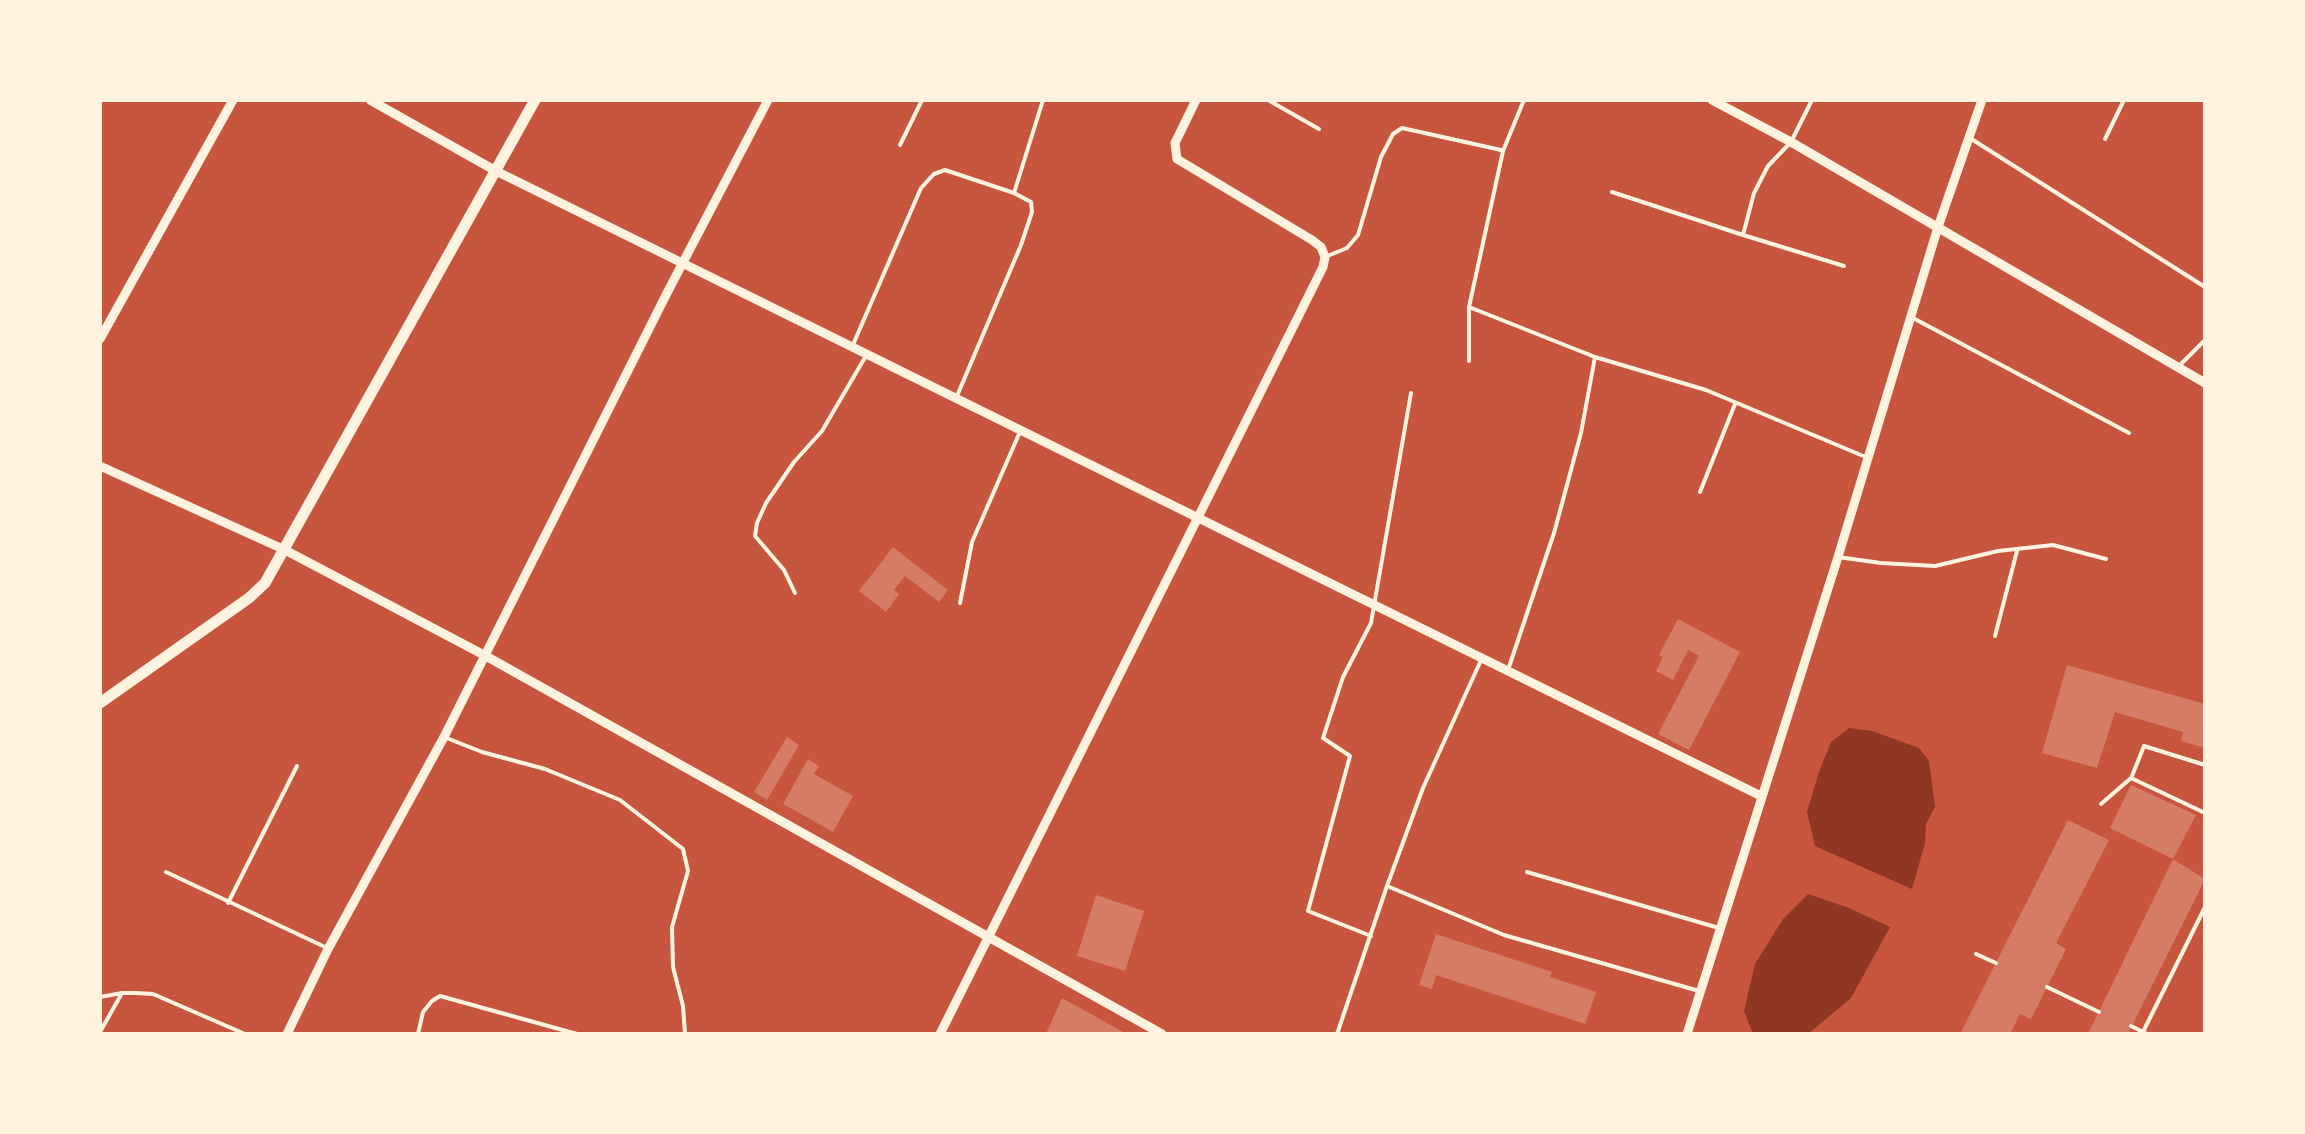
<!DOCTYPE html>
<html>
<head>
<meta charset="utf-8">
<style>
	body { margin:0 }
	#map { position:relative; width:2305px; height:1134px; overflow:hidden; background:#c8553d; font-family:Literata,serif }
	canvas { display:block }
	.frame { position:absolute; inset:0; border:102px solid #fff3e0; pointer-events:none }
</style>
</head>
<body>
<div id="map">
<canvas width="2305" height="1134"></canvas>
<div class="frame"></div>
</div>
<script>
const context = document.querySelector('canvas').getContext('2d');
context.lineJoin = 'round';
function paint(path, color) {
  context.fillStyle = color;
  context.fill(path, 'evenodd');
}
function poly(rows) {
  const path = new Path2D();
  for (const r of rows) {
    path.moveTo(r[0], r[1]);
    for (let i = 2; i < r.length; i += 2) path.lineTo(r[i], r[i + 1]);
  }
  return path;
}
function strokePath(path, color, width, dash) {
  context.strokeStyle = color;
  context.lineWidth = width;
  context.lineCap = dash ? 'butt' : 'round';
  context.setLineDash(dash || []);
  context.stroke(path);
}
paint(poly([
	[1849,728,1872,731,1919,748,1929,761,1935,807,1926,824,1925,843,1912,889,1815,846,1807,812,1819,772,1831,742],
	[1808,894,1849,908,1890,927,1851,998,1808,1034,1753,1034,1744,1011,1755,964,1783,919]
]), '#8f3625');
paint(poly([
	[893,547,948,590,939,602,905,576,894,590,899,594,886,612,859,591],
	[1678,619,1740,652,1689,750,1658,734,1699,656,1688,650,1673,680,1656,671,1663,657,1659,655],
	[2067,665,2205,704,2205,748,2181,741,2183,732,2115,712,2097,768,2042,753],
	[787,737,799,745,767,800,754,792],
	[808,759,819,766,814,774,853,796,833,832,783,804],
	[2131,785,2196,815,2173,859,2205,879,2128,1034,2088,1034,2173,859,2110,828],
	[2068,820,2109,840,2056,943,2066,949,2031,1019,2020,1014,2010,1034,1960,1034],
	[1096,895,1144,911,1125,971,1077,956],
	[1436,934,1552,972,1550,977,1596,992,1585,1024,1436,975,1432,989,1419,985],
	[1062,998,1127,1034,1046,1034]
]), '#d67c66');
strokePath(poly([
	[2132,776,2144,746,2205,765],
	[2101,804,2131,778,2205,813],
	[1976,954,1996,963],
	[2047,987,2099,1012],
	[2131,1026,2147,1034],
	[2142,1034,2205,907]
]), '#fff3e0', 4);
strokePath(poly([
	[1268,100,1319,129],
	[1812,100,1791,142,1768,166,1754,193,1743,235,1844,266],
	[2105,139,2124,100],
	[1973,140,2205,287],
	[900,145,922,100],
	[1612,192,1743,235],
	[1014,193,1043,100],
	[1325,257,1347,248,1358,235,1381,157,1393,134,1402,128,1501,150],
	[1469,307,1595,357,1706,390,1868,458],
	[1913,318,2129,433],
	[852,347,921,188,934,174,945,170,1014,193,1031,202,1032,212,1021,245,957,396],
	[1469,361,1469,307,1503,151,1524,100],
	[2180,365,2205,340],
	[1700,492,1735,404],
	[1838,557,1881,563,1935,566,1998,551,2053,545,2106,559],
	[795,593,784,570,755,536,757,523,766,503,794,462,822,431,867,354],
	[960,603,972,542,1019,434],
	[1995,636,2017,551],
	[1508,670,1554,533,1581,433,1595,357],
	[444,737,482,752,545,769,620,800,683,849,688,871,672,927,673,967,683,1006,685,1034],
	[100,816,100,817],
	[166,872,325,947],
	[1527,872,1719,928],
	[1387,886,1504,935,1699,991],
	[228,903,297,766],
	[1371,936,1308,911,1350,756,1323,738,1343,677,1371,623,1411,393],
	[100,997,122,993],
	[100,1032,122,993,135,993,153,994,245,1034],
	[418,1034,423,1012,432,1001,440,996,577,1034],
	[1337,1034,1387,886,1423,788,1482,658]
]), '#fff3e0', 4);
strokePath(poly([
	[370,100,496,171,1761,796],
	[1712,100,1791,142,2205,383],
	[100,339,233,100],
	[100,466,285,550,484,655,1162,1034],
	[287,1034,328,949,444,737,667,293,768,100],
	[940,1034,1323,267,1325,257,1321,247,1312,240,1177,159,1175,143,1196,100],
	[1687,1034,1838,557,1938,227,1982,100]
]), '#fff3e0', 9);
strokePath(poly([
	[100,703,249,598,265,583,535,100]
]), '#fff3e0', 11);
</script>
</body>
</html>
